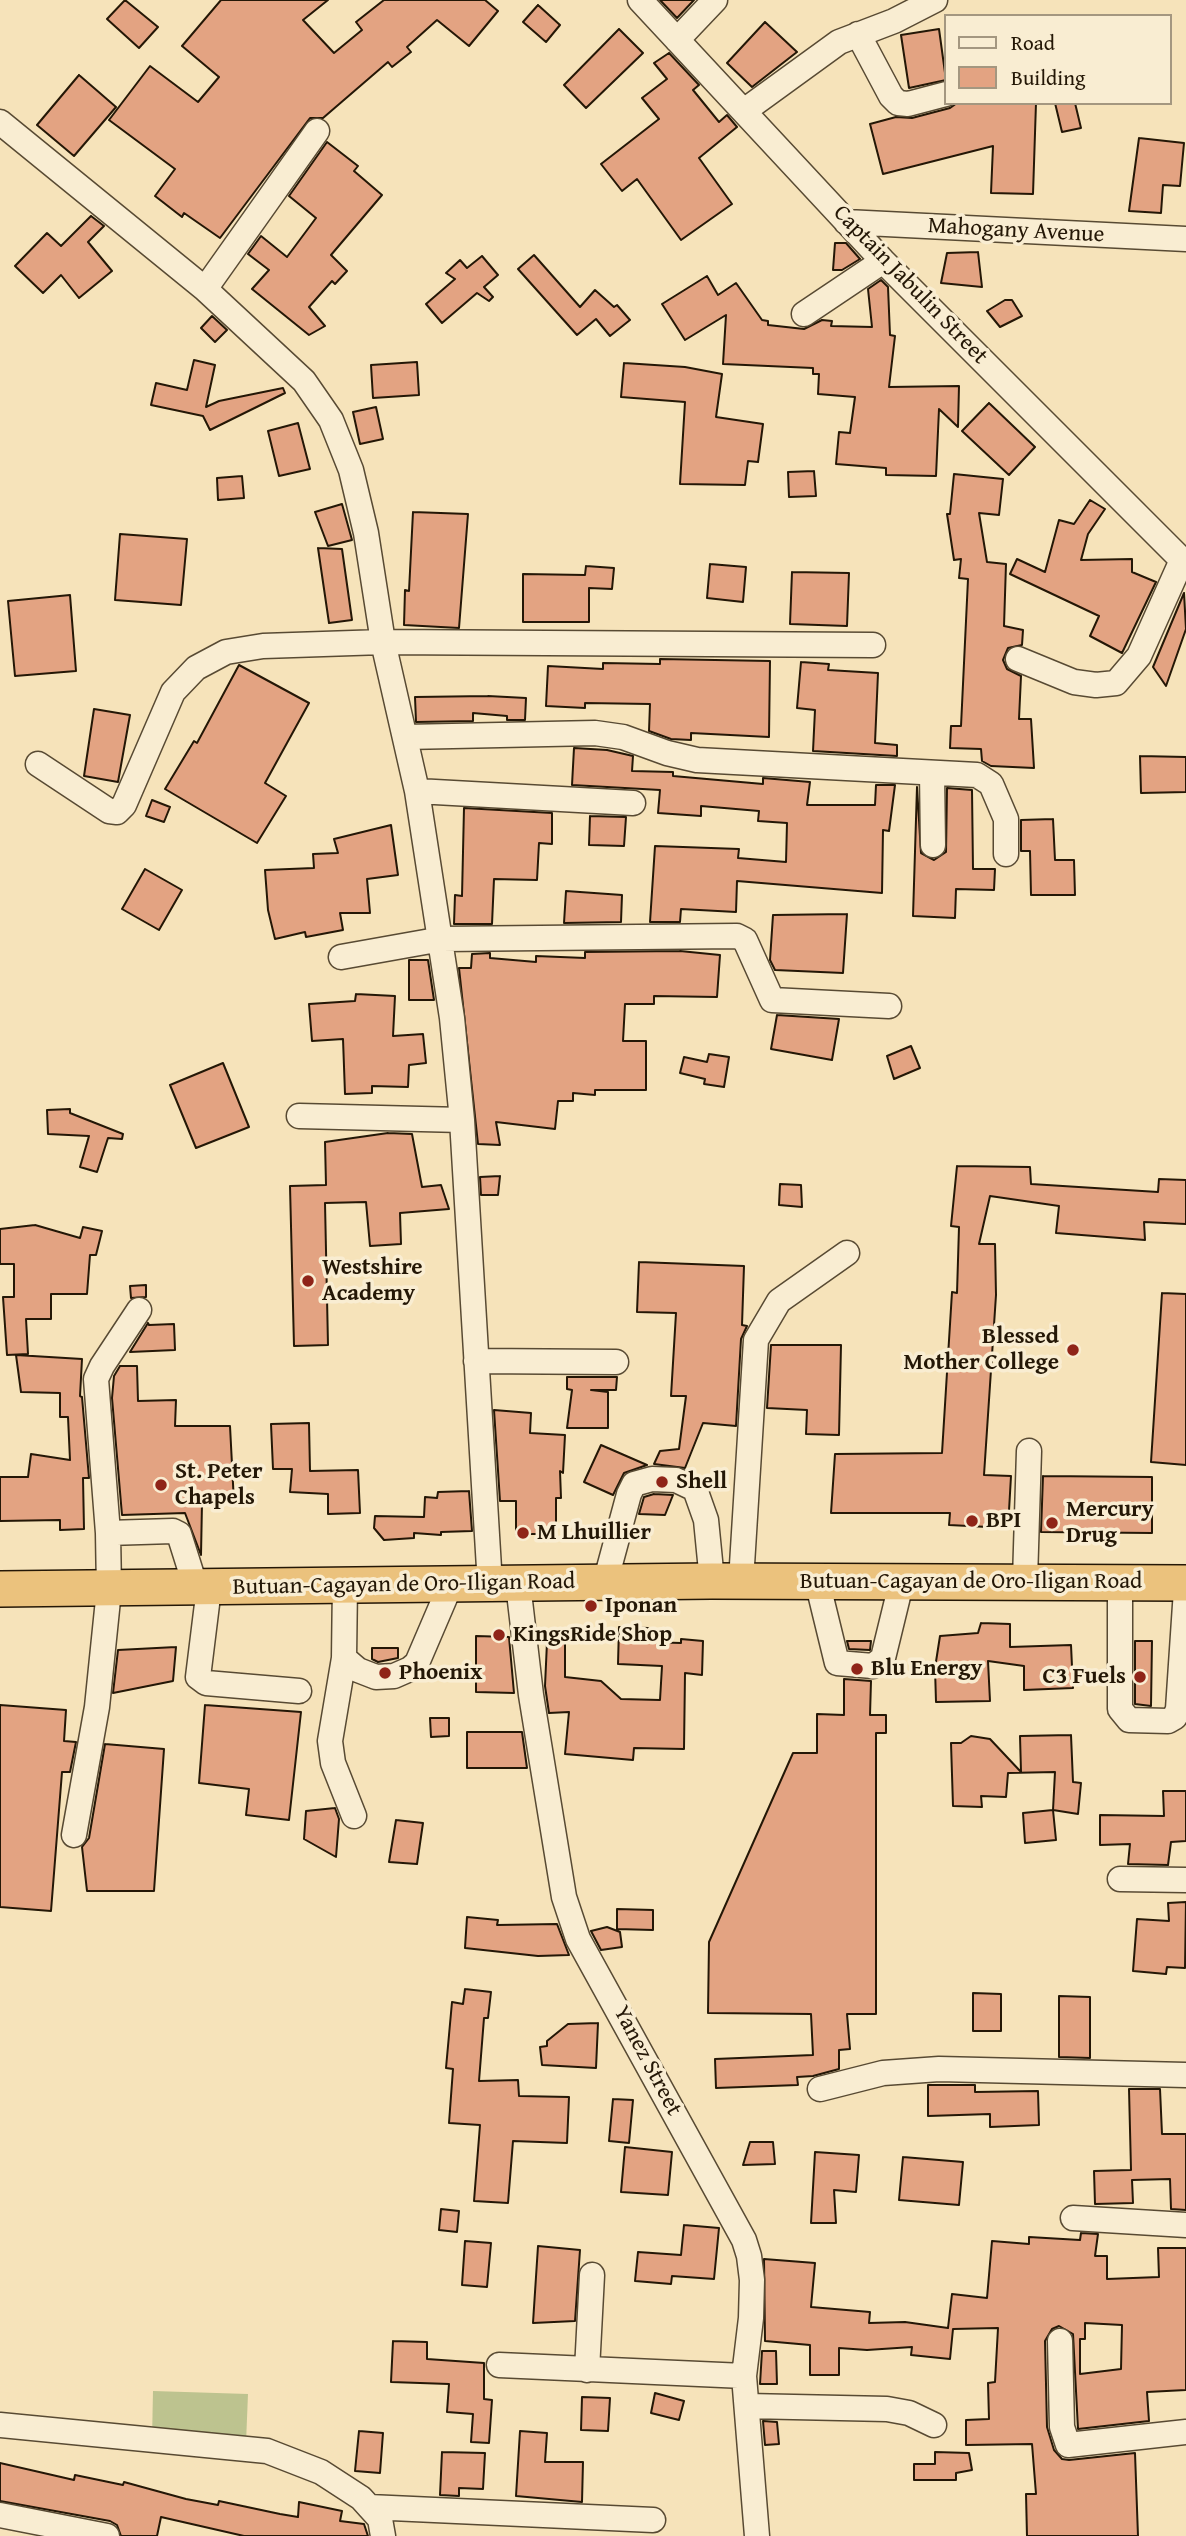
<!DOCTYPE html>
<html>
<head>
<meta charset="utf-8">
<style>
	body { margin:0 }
	#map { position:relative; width:1186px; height:2536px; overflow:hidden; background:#f6e3ba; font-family:"Gentium Book Plus",serif }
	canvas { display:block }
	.legend { position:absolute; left:944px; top:14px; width:228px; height:91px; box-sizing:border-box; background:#f9edd2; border:2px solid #a49780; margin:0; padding:9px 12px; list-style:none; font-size:21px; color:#241706 }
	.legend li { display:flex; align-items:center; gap:14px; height:35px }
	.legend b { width:35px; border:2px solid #a49780 }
</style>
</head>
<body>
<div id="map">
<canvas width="1186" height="2536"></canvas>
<ul class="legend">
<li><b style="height:9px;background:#f9edd2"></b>Road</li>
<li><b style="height:19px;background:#e3a382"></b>Building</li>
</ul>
</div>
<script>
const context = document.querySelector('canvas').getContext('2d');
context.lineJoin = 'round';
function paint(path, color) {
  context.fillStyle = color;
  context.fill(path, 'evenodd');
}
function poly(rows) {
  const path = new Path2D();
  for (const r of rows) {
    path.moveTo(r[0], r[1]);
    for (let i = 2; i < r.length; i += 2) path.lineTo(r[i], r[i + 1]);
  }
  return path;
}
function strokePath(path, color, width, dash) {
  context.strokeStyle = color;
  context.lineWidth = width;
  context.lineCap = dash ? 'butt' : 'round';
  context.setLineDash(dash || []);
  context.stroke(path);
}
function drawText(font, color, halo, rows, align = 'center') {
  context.font = font + ' "Gentium Book Plus",serif';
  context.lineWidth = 7;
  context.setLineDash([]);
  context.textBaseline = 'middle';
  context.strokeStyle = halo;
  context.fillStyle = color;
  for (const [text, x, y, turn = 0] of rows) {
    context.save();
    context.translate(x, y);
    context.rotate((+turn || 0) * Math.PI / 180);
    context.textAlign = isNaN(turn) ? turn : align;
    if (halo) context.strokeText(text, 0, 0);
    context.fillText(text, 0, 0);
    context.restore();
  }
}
paint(poly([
	[153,2391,248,2394,246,2443,152,2440]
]), '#bdc38f');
const building = poly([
	[125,0,158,27,139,48,107,19,125,0],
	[221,0,328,0,303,20,334,53,362,30,356,22,384,0,485,0,498,11,469,46,437,20,407,47,411,52,392,67,388,62,323,118,310,118,220,238,184,213,182,217,155,196,175,169,109,120,150,66,198,102,219,77,182,46,221,0],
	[660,0,694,0,677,18,660,0],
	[538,5,560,25,546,42,523,22,538,5],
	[765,22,797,52,752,87,727,63,765,22],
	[619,29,643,53,586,108,564,85,619,29],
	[939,29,946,80,909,88,901,35,939,29],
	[669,53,699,85,693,90,719,122,727,115,737,127,699,158,732,204,681,240,637,179,622,191,601,164,659,119,642,98,667,79,654,63,669,53],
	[79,75,116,107,74,156,37,125,79,75],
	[957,103,1036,103,1033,194,991,193,993,146,883,174,870,124,896,117,912,118,950,108,957,103],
	[1055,103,1075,103,1081,128,1062,132,1055,103],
	[1139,138,1184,143,1180,186,1163,185,1161,213,1129,211,1139,138],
	[327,142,358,166,354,171,382,195,331,255,347,271,335,284,332,281,309,307,325,326,309,335,252,289,269,270,248,254,261,236,287,257,316,218,289,196,327,142],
	[91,216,104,226,88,242,112,271,79,298,61,275,43,293,15,266,47,233,61,246,91,216],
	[835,243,846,243,860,259,842,270,833,270,835,243],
	[978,252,982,287,941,283,947,253,978,252],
	[534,255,580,307,595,290,614,307,617,305,630,320,610,336,596,319,577,335,518,269,534,255],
	[482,256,498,275,484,287,493,297,489,301,477,293,442,323,426,304,455,279,446,273,460,260,467,268,482,256],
	[707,276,718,295,736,283,762,320,768,321,768,325,804,329,822,320,832,321,831,326,872,327,868,289,881,280,888,287,890,335,895,336,889,387,959,386,958,427,939,409,936,476,886,475,886,468,836,464,839,432,850,433,855,397,818,394,819,374,813,374,813,368,723,364,726,315,685,340,662,304,707,276],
	[1005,300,1012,300,1022,316,1000,327,987,311,1005,300],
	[212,316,227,330,215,342,201,328,212,316],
	[194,360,215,365,206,407,219,401,283,388,285,393,210,430,203,416,151,405,156,383,187,390,194,360],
	[417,362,419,395,373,398,371,365,417,362],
	[624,363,685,367,722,374,716,417,763,424,758,462,748,461,745,485,680,484,685,402,621,397,624,363],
	[989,403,1035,447,1009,475,962,431,989,403],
	[376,407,383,439,360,444,353,412,376,407],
	[298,423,310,469,279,476,268,431,298,423],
	[814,471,816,496,789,497,788,472,814,471],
	[954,474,1003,479,999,515,979,513,987,562,1006,564,1004,626,1023,630,1022,645,1008,648,1003,660,1007,669,1021,676,1019,719,1031,719,1034,768,991,766,982,761,981,749,950,748,951,726,961,726,968,579,959,578,961,559,954,560,947,514,950,514,954,474],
	[242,476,244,498,218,500,217,478,242,476],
	[1090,500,1105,509,1088,534,1081,560,1132,559,1132,572,1156,582,1122,653,1090,636,1099,616,1010,574,1017,559,1045,572,1059,520,1074,524,1090,500],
	[342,504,352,540,328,546,315,512,342,504],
	[413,512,468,514,459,628,404,625,405,590,409,591,413,512],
	[120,534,187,539,181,605,115,600,120,534],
	[318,548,342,549,352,620,329,623,318,548],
	[710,564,746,567,743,602,707,598,710,564],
	[586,566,614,568,612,589,589,588,589,622,523,622,523,574,585,575,586,566],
	[792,572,849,573,847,626,790,624,792,572],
	[1184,593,1186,629,1166,686,1153,667,1184,593],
	[70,595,76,671,15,676,8,601,70,595],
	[660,659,770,661,769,737,691,733,691,740,671,739,649,731,650,704,585,703,585,708,546,706,548,666,603,669,603,663,660,664,660,659],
	[801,662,829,664,828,670,878,673,875,743,897,745,897,756,813,751,815,710,797,708,801,662],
	[239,665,309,703,265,783,286,796,257,843,165,789,194,741,197,743,239,665],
	[488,696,526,698,525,720,507,720,507,716,473,713,473,721,416,722,415,697,488,696],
	[94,709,130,715,118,782,84,776,94,709],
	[574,748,607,750,633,756,632,771,673,772,673,776,763,784,763,778,810,782,807,805,875,805,876,785,895,785,889,831,883,830,882,893,737,881,736,912,681,909,680,922,650,922,655,846,739,849,738,858,786,862,787,823,758,821,759,811,701,806,701,816,658,813,660,790,572,785,574,748],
	[1140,756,1186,757,1186,792,1141,793,1140,756],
	[917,787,921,853,934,860,946,852,947,788,972,790,973,869,995,869,994,890,956,889,955,918,913,916,917,787],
	[152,800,170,807,164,822,146,816,152,800],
	[464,808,552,813,552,844,539,843,537,880,494,879,492,924,454,924,455,895,462,896,464,808],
	[590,816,626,817,624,846,589,845,590,816],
	[1053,819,1055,860,1074,860,1075,895,1031,895,1030,851,1021,851,1021,820,1053,819],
	[391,825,398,875,367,879,370,913,340,913,343,930,306,937,305,932,275,939,268,910,265,870,314,868,313,854,338,853,334,839,391,825],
	[145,869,182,890,159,930,122,909,145,869],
	[566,891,622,895,621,922,564,923,566,891],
	[847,914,843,973,775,970,770,960,773,915,847,914],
	[680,951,720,955,717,997,654,996,654,1004,625,1004,623,1041,646,1041,646,1090,595,1090,595,1095,573,1093,573,1101,558,1101,555,1129,496,1122,500,1145,478,1144,459,968,471,968,472,954,490,953,490,958,536,962,536,956,585,958,585,952,680,951],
	[409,960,428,960,434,1000,409,1000,409,960],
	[356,994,395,996,393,1036,423,1034,426,1063,409,1065,408,1087,372,1086,372,1093,345,1094,343,1039,312,1041,309,1004,355,1001,356,994],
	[777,1015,839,1019,832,1060,771,1049,777,1015],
	[911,1046,920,1068,894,1079,887,1056,911,1046],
	[709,1054,729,1057,724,1087,704,1084,705,1079,680,1073,684,1057,707,1062,709,1054],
	[223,1063,249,1127,196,1148,170,1085,223,1063],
	[70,1109,70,1113,123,1134,122,1139,108,1138,97,1172,80,1167,89,1136,48,1134,47,1110,70,1109],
	[388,1133,412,1134,422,1187,441,1185,449,1209,400,1213,401,1244,370,1246,366,1202,325,1203,328,1345,294,1346,290,1186,326,1185,325,1142,388,1133],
	[957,1166,1030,1167,1031,1184,1158,1192,1159,1179,1186,1180,1186,1224,1144,1222,1145,1240,1056,1233,1059,1206,990,1196,979,1244,995,1244,996,1295,984,1475,1011,1476,1008,1528,949,1525,950,1513,831,1513,835,1454,942,1453,952,1292,957,1293,959,1227,951,1226,957,1166],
	[500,1176,498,1195,481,1195,480,1177,500,1176],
	[780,1184,801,1185,802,1207,779,1205,780,1184],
	[35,1225,80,1238,83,1227,102,1231,96,1255,90,1255,87,1294,51,1294,51,1319,26,1319,28,1354,7,1355,3,1297,14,1297,14,1264,0,1264,0,1229,35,1225],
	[639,1262,744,1266,742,1325,747,1326,741,1339,736,1426,703,1423,685,1468,654,1464,660,1451,679,1449,686,1396,671,1396,676,1313,637,1312,639,1262],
	[146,1285,146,1297,131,1298,130,1286,146,1285],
	[1162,1293,1186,1294,1186,1465,1151,1462,1162,1293],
	[148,1323,149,1325,174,1324,175,1350,130,1352,148,1323],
	[771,1345,841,1345,839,1435,806,1434,807,1410,767,1408,771,1345],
	[16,1355,82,1359,80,1396,82,1397,89,1478,83,1478,84,1529,60,1530,60,1520,0,1521,0,1477,28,1477,31,1454,70,1460,68,1417,60,1417,60,1393,21,1392,16,1355],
	[120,1366,137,1366,138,1401,176,1400,175,1426,230,1426,234,1503,202,1503,201,1555,185,1513,122,1515,112,1398,114,1376,120,1366],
	[567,1377,617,1377,616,1390,591,1390,608,1392,608,1428,567,1428,572,1390,567,1389,567,1377],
	[494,1410,531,1413,530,1433,565,1435,563,1473,560,1471,561,1498,556,1498,556,1534,516,1534,516,1501,500,1501,494,1410],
	[309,1423,310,1471,358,1470,360,1513,328,1514,328,1494,290,1492,292,1469,273,1469,271,1424,309,1423],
	[601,1445,647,1465,624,1473,613,1495,584,1482,601,1445],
	[1043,1476,1152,1477,1152,1533,1041,1532,1043,1476],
	[469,1491,472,1531,441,1532,441,1535,414,1533,414,1538,384,1540,374,1528,375,1516,424,1517,425,1497,437,1498,438,1492,469,1491],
	[654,1494,673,1495,665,1515,639,1514,644,1497,654,1494],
	[981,1623,1010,1624,1010,1647,1071,1645,1073,1688,1024,1690,1024,1666,988,1661,990,1701,936,1702,935,1668,940,1636,978,1633,981,1623],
	[619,1627,648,1628,647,1642,681,1643,681,1639,703,1641,702,1675,685,1673,684,1749,634,1748,633,1760,565,1754,569,1712,549,1713,545,1686,547,1642,565,1642,565,1677,601,1681,621,1699,660,1700,662,1666,618,1664,619,1627],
	[476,1636,509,1637,514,1693,476,1692,476,1636],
	[847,1641,871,1641,870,1650,849,1649,847,1641],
	[1135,1641,1152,1641,1151,1706,1135,1704,1135,1641],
	[176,1647,173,1681,113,1693,118,1650,176,1647],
	[372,1648,398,1648,398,1658,378,1662,372,1659,372,1648],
	[844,1679,871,1681,870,1715,886,1715,886,1733,876,1733,876,2014,847,2014,850,2049,839,2050,839,2069,813,2076,797,2077,798,2085,716,2088,715,2059,813,2055,811,2014,708,2013,709,1942,793,1753,817,1753,817,1714,844,1715,844,1679],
	[0,1705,66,1710,64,1741,76,1742,70,1772,62,1772,51,1911,0,1907,0,1705],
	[205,1705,301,1712,289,1820,246,1815,249,1789,199,1783,205,1705],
	[430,1718,449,1718,449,1736,431,1737,430,1718],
	[467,1732,522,1732,527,1768,467,1768,467,1732],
	[1071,1735,1073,1782,1081,1783,1078,1814,1053,1810,1055,1772,1008,1773,1006,1797,981,1796,982,1807,953,1806,951,1743,961,1743,971,1736,990,1739,1021,1772,1020,1736,1071,1735],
	[105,1744,164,1749,154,1891,87,1891,82,1847,89,1838,105,1744],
	[1163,1791,1186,1791,1186,1841,1171,1842,1168,1865,1128,1864,1130,1844,1100,1845,1100,1815,1164,1816,1163,1791],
	[335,1808,339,1819,336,1857,304,1839,306,1811,335,1808],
	[1053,1810,1056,1840,1025,1843,1023,1813,1053,1810],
	[396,1820,423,1823,417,1864,389,1862,396,1820],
	[1186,1902,1185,1968,1167,1967,1166,1974,1133,1971,1137,1919,1169,1921,1168,1903,1186,1902],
	[617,1909,653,1910,653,1930,617,1929,617,1909],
	[467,1917,498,1920,497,1925,557,1924,569,1955,538,1956,465,1948,467,1917],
	[607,1927,620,1932,622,1947,601,1950,591,1931,607,1927],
	[465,1989,491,1992,488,2018,484,2018,479,2081,518,2080,519,2096,569,2097,567,2143,513,2141,508,2203,474,2201,480,2125,449,2123,453,2069,446,2068,452,2002,463,2004,465,1989],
	[973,1993,1001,1994,1001,2031,973,2031,973,1993],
	[1059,1996,1090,1997,1090,2058,1059,2057,1059,1996],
	[598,2023,596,2068,542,2065,540,2047,547,2046,547,2041,568,2024,598,2023],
	[928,2085,975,2085,975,2092,1038,2091,1039,2125,990,2127,990,2114,928,2116,928,2085],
	[1129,2089,1160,2089,1162,2134,1186,2134,1186,2210,1171,2209,1170,2179,1132,2180,1133,2203,1095,2204,1094,2171,1131,2170,1129,2089],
	[613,2099,633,2100,629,2143,609,2141,613,2099],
	[750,2142,773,2142,775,2164,743,2165,750,2142],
	[625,2147,672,2152,668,2195,621,2192,625,2147],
	[815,2152,859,2155,856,2192,834,2190,836,2223,811,2223,815,2152],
	[903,2157,963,2162,959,2205,899,2200,903,2157],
	[441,2209,459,2211,457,2232,439,2230,441,2209],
	[684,2225,719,2228,714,2279,672,2276,671,2284,635,2281,638,2252,681,2255,684,2225],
	[1081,2233,1098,2234,1095,2256,1107,2256,1107,2279,1159,2277,1158,2248,1186,2248,1186,2390,1147,2392,1149,2421,1078,2429,1073,2334,1059,2326,1052,2329,1045,2341,1047,2427,1054,2450,1062,2459,1069,2460,1135,2453,1138,2536,1027,2536,1026,2494,1036,2494,1032,2444,966,2445,966,2420,989,2419,988,2383,995,2382,998,2328,953,2329,950,2359,911,2355,912,2347,867,2350,839,2348,839,2375,810,2375,810,2345,765,2341,764,2259,815,2263,811,2307,870,2312,869,2323,905,2322,948,2328,952,2294,987,2298,992,2241,1029,2244,1029,2237,1080,2240,1081,2233],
	[1085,2323,1122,2325,1121,2369,1080,2374,1080,2339,1085,2339,1085,2323],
	[465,2241,491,2243,487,2287,462,2285,465,2241],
	[538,2246,580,2250,575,2321,533,2323,538,2246],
	[393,2341,427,2342,427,2359,484,2363,484,2399,492,2400,489,2443,471,2442,473,2414,447,2412,449,2384,391,2382,393,2341],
	[762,2351,776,2351,777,2384,760,2384,762,2351],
	[655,2393,684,2401,679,2420,651,2413,655,2393],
	[582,2397,610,2398,608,2431,581,2430,582,2397],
	[763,2421,777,2422,779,2444,765,2445,763,2421],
	[359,2431,383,2433,380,2473,355,2471,359,2431],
	[520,2431,547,2433,545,2462,583,2462,582,2502,516,2496,520,2431],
	[442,2452,485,2453,483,2489,459,2488,459,2496,440,2495,442,2452],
	[935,2452,969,2453,972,2470,956,2473,956,2480,914,2480,914,2464,935,2464,935,2452],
	[0,2463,74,2480,75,2475,123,2485,124,2482,186,2499,218,2505,219,2501,280,2514,298,2517,299,2502,342,2511,340,2521,364,2524,368,2536,244,2536,161,2517,157,2536,121,2536,117,2525,110,2521,0,2501,0,2463]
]);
paint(building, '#e3a382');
strokePath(building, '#241706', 2);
const minor = poly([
	[640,0,883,261,1186,564],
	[858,34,891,96,898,103,908,104,946,94],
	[677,40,715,0],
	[744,111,839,42,894,21,935,0],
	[0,122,205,289,304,381,331,420,351,470,366,533,383,642,417,791,452,1018,462,1120,490,1585],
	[846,222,1186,239],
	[205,289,317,131],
	[804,314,883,261],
	[1018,659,1074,682,1096,685,1116,683,1139,656,1182,560],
	[405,737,595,733,623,737,667,753,697,760,977,775,991,784,1006,819,1006,854],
	[38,764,109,811,117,812,124,805,173,692,196,668,226,652,263,646,383,642,873,645],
	[932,773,933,845],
	[417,791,633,803],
	[341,957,442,939,737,936,745,940,772,1000,889,1006],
	[299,1116,462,1120],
	[476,1361,616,1362],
	[108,1533,173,1531,179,1534,196,1588],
	[1025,1580,1029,1451],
	[741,1581,756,1340,779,1301,847,1253],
	[817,1581,837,1663,873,1666,883,1658,902,1580],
	[1120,1582,1120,1709,1129,1720,1168,1721,1175,1717,1178,1709,1186,1590],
	[605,1583,629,1494,634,1484,652,1479,676,1480,695,1489,706,1520,712,1581],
	[345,1584,344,1658,330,1741,333,1763,354,1816],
	[518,1584,531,1695,564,1897,578,1939,744,2240,749,2256,752,2280,751,2318,744,2376,757,2536],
	[209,1588,198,1677,206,1683,299,1691],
	[344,1658,358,1670,376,1677,394,1676,410,1669,417,1663,450,1586],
	[74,1835,97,1707,109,1590,108,1533,96,1379,102,1366,139,1310],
	[1120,1879,1186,1880],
	[820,2089,883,2073,939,2069,1186,2075],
	[1073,2218,1186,2225],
	[1060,2341,1062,2427,1068,2445,1186,2432],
	[499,2365,744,2376],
	[587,2370,592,2275],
	[747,2406,887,2409,909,2413,934,2425],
	[0,2425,267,2451,321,2472,361,2498,380,2519,383,2536],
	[369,2507,653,2520],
	[0,2515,107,2536]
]);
const highway = poly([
	[0,1589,712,1581,1186,1583]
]);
strokePath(minor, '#584a33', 27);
strokePath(highway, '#241706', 38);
strokePath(minor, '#f9edd2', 24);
strokePath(highway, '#ebc27d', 35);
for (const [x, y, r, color] of [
	[308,1281,7,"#8f2418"],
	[1073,1350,7,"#8f2418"],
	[662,1482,7,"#8f2418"],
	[161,1485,7,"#8f2418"],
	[972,1521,7,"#8f2418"],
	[1052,1523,7,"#8f2418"],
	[523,1533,7,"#8f2418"],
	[591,1606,7,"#8f2418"],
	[499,1635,7,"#8f2418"],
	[857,1669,7,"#8f2418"],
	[385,1673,7,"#8f2418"],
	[1140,1677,7,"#8f2418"]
]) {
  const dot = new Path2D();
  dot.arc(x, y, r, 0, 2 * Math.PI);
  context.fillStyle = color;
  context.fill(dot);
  strokePath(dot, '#f9edd2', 2.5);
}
drawText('23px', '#241706', '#f9edd2', [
	["Mahogany Avenue",1016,231,3],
	["Captain Jabulin Street",910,285,46],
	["Butuan-Cagayan de Oro-Iligan Road",971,1582],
	["Butuan-Cagayan de Oro-Iligan Road",404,1585,-1],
	["Yanez Street",647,2061,62]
]);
drawText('bold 23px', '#241706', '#f9edd2', [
	["Westshire",322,1268],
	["Academy",322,1294],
	["Blessed",1059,1337,"right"],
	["Mother College",1059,1363,"right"],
	["St. Peter",175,1472],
	["Chapels",175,1498],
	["Shell",676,1482],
	["Mercury",1066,1510],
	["Drug",1066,1536],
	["BPI",986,1521],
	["M Lhuillier",537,1533],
	["Iponan",605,1606],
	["KingsRide Shop",513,1635],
	["Blu Energy",871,1669],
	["Phoenix",399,1673],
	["C3 Fuels",1126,1677,"right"]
], 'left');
</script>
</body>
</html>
